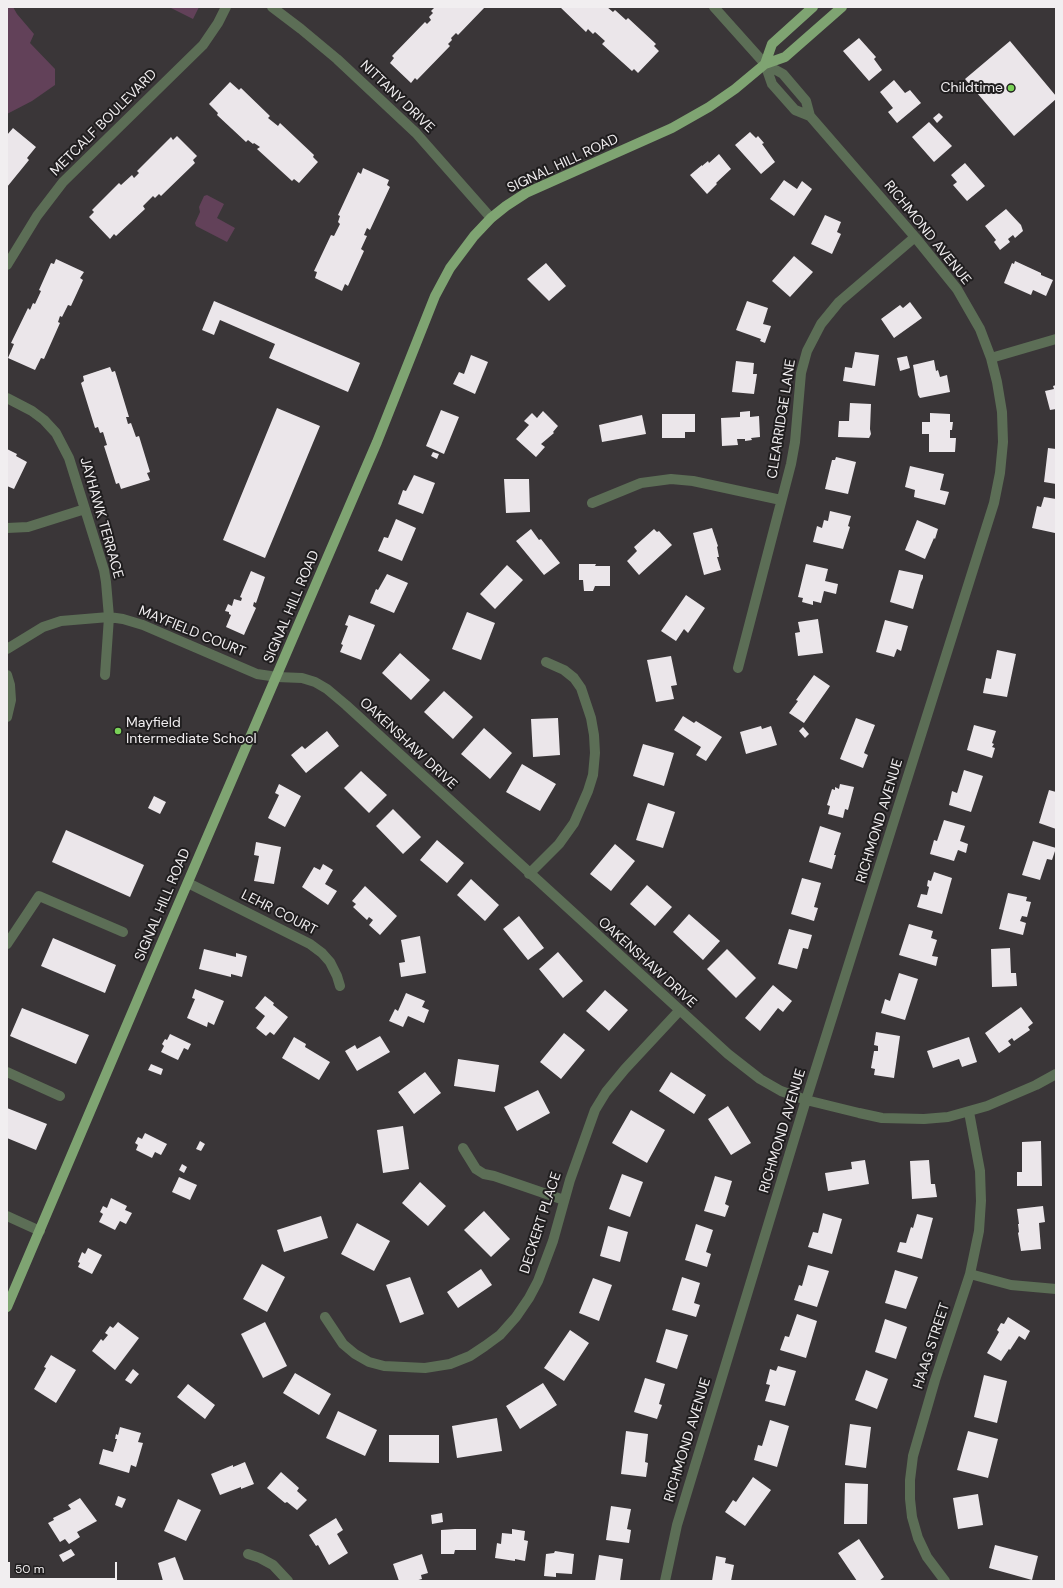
<!DOCTYPE html>
<html>
<head>
<meta charset="utf-8">
<style>
	body { margin:0 }
	#map { position:relative; width:1063px; height:1588px; overflow:hidden; background:#3a3638; font-family:"DM Sans",sans-serif }
	canvas { display:block }
	.frame { position:absolute; inset:0; border:8px solid #f1eef0; pointer-events:none }
	.scale { position:absolute; left:8px; top:1562px; width:109px; height:18px; box-sizing:border-box; border:2px solid #f1eef0; border-top:0; padding-left:5px; font-size:12px; line-height:14px; white-space:nowrap; color:#f1eef0; -webkit-text-stroke:3px #201e1f; paint-order:stroke }
</style>
</head>
<body>
<div id="map">
<canvas width="1063" height="1588"></canvas>
<div class="frame"></div>
<div class="scale">50 m</div>
</div>
<script>
const context = document.querySelector('canvas').getContext('2d');
context.lineJoin = 'round';
function paint(path, color) {
  context.fillStyle = color;
  context.fill(path, 'evenodd');
}
function poly(rows) {
  const path = new Path2D();
  for (const r of rows) {
    path.moveTo(r[0], r[1]);
    for (let i = 2; i < r.length; i += 2) path.lineTo(r[i], r[i + 1]);
  }
  return path;
}
function strokePath(path, color, width, dash) {
  context.strokeStyle = color;
  context.lineWidth = width;
  context.lineCap = dash ? 'butt' : 'round';
  context.setLineDash(dash || []);
  context.stroke(path);
}
function drawText(font, color, halo, rows, align = 'center') {
  context.font = font + ' "DM Sans",sans-serif';
  context.lineWidth = 4;
  context.setLineDash([]);
  context.textBaseline = 'middle';
  context.strokeStyle = halo;
  context.fillStyle = color;
  for (const [text, x, y, turn = 0] of rows) {
    context.save();
    context.translate(x, y);
    context.rotate((+turn || 0) * Math.PI / 180);
    context.textAlign = isNaN(turn) ? turn : align;
    if (halo) context.strokeText(text, 0, 0);
    context.fillText(text, 0, 0);
    context.restore();
  }
}
paint(poly([
	[7,7,13,7,17,14,34,34,30,43,55,69,55,85,32,101,7,114],
	[169,7,199,7,193,19],
	[207,195,224,204,217,218,235,228,227,242,196,226,195,223,200,212,199,207,204,196]
]), '#624159');
paint(poly([
	[435,7,485,7,458,35,456,33,451,38,452,40,448,44,450,46,417,80,415,78,411,83,390,63,394,58,392,56,425,22,427,24,431,20,429,17,433,13,431,11],
	[560,7,607,7,613,12,615,10,626,20,628,18,656,44,654,46,659,51,638,73,634,69,632,71,602,44,605,41,595,32,593,34,588,29,586,32],
	[859,38,876,57,874,59,882,70,869,81,843,51],
	[1010,41,1056,96,1056,99,1014,136,965,79],
	[894,80,905,93,910,90,921,103,897,123,888,112,893,108,880,92],
	[230,82,239,90,241,88,270,116,268,118,278,126,280,123,314,155,313,157,318,162,299,183,294,179,292,181,257,149,260,147,254,143,253,144,248,140,246,142,217,115,218,113,209,104],
	[939,113,943,117,937,123,933,118],
	[929,122,952,146,934,162,912,137],
	[13,128,36,147,27,158,29,160,7,187,7,135],
	[750,132,756,138,758,136,764,143,762,144,775,162,761,174,735,145],
	[177,136,197,156,193,160,195,163,161,196,159,194,155,198,153,196,143,206,145,209,116,236,114,234,110,239,89,217,94,212,92,210,119,183,121,185,132,175,134,178,139,173,137,171,171,137,173,140],
	[719,154,731,169,716,183,717,184,707,194,690,175,702,165,702,166,708,161,709,163],
	[965,163,985,186,967,201,953,185,957,182,951,175],
	[363,168,389,180,387,185,390,187,370,230,367,228,364,235,367,236,361,249,364,251,348,286,345,284,342,291,315,278,317,272,314,271,331,235,334,236,340,224,338,222,340,216,338,215,358,172,361,174],
	[784,180,797,189,802,181,812,189,794,216,770,199],
	[1006,209,1021,225,1023,231,1015,238,1013,235,1008,239,1010,242,1000,250,994,242,996,240,985,226],
	[825,215,841,222,837,232,841,234,832,254,811,244],
	[794,256,813,272,790,297,772,281],
	[56,259,84,272,80,278,83,280,71,306,68,305,62,317,60,316,58,322,60,323,44,359,41,358,35,370,8,358,14,344,11,343,28,308,30,310,33,303,35,304,41,291,39,290,51,263,54,264],
	[1015,261,1041,273,1041,275,1053,280,1046,296,1033,290,1031,295,1004,283,1012,263,1014,264],
	[546,263,566,286,549,301,527,279],
	[214,301,360,363,348,392,269,358,275,344,220,320,214,335,202,330],
	[747,301,768,308,763,324,771,326,765,343,760,341,761,339,736,330],
	[910,302,922,318,894,338,881,319,900,305,903,308],
	[855,352,879,355,875,386,843,381,845,367,852,368],
	[471,355,488,362,475,394,453,384,459,372,464,374],
	[907,356,910,368,900,371,897,358],
	[934,360,936,371,938,370,940,377,947,375,950,392,920,398,918,395,913,365],
	[736,361,754,363,753,374,757,374,754,394,732,392],
	[110,367,112,372,115,371,129,417,126,417,128,424,131,423,136,437,139,436,150,472,147,473,150,480,121,489,119,483,116,484,104,446,107,445,103,432,100,433,98,427,95,428,81,383,84,381,83,376],
	[1056,385,1056,409,1050,410,1045,391,1054,389,1053,386],
	[850,403,871,404,870,429,871,434,869,438,838,437,839,421,849,421],
	[277,408,320,426,265,558,223,540],
	[441,410,459,417,444,454,426,446],
	[543,411,558,426,553,432,554,433,541,444,545,447,536,457,516,439,529,425,524,421,532,413,537,418],
	[750,411,750,417,759,416,760,437,751,438,752,440,745,441,745,439,737,439,738,445,722,446,721,418,740,417,740,412],
	[930,413,950,414,950,422,953,422,952,430,950,430,950,438,956,438,955,452,929,452,929,434,922,434,922,422,930,422],
	[662,414,695,414,695,432,685,432,685,438,662,438],
	[642,415,646,434,602,442,599,425],
	[1048,448,1056,449,1056,484,1044,482],
	[7,449,17,454,16,456,27,462,14,489,7,486],
	[433,452,439,454,437,459,431,456],
	[836,457,856,462,848,494,825,489,832,460,835,460],
	[910,466,944,474,940,490,949,492,945,505,914,497,915,490,905,487],
	[414,475,435,483,423,514,398,504,403,490,406,491],
	[504,479,529,479,530,512,506,513],
	[1044,497,1056,499,1056,526,1055,533,1032,528,1037,506,1041,507],
	[830,511,851,516,848,526,850,527,843,549,813,542,817,526,822,528,824,520,828,521],
	[396,519,416,528,402,561,378,551,384,537,388,538],
	[917,520,938,529,935,539,934,538,925,559,905,550],
	[712,528,718,546,717,547,719,557,717,557,721,570,704,575,693,533],
	[531,529,539,540,541,539,560,563,544,575,516,541],
	[654,529,657,532,659,531,672,545,639,575,627,561,637,551,634,547],
	[579,564,596,564,595,566,610,566,610,586,595,586,593,591,584,591,583,580,579,580],
	[806,564,828,569,825,581,838,584,836,594,824,591,821,603,813,601,813,605,802,602,803,598,798,597],
	[507,565,523,580,495,609,480,594],
	[899,570,923,575,923,578,921,582,913,609,890,602],
	[251,571,265,577,256,603,254,602,253,606,256,608,244,635,226,627,231,615,229,614,229,612,225,611,228,604,232,606,234,599,241,601,242,598,240,597],
	[387,574,408,583,394,613,370,603,376,589,378,590],
	[686,595,705,608,688,633,684,629,676,641,661,631],
	[467,612,495,623,481,660,452,649],
	[349,615,375,625,361,660,340,652,343,645,341,644,348,626,345,625],
	[818,619,823,653,798,656,795,633,800,632,798,622],
	[885,620,908,626,901,651,897,649,894,657,876,652],
	[997,650,1016,654,1007,697,983,693,986,678,991,679],
	[400,653,430,680,411,700,382,673],
	[671,656,677,685,671,686,674,699,656,702,647,660],
	[814,675,830,686,804,723,789,713,798,701,796,700],
	[444,691,473,717,453,739,424,712],
	[683,716,694,723,696,721,722,737,706,761,696,755,701,747,674,730],
	[558,718,560,755,533,757,531,719],
	[856,718,875,725,864,753,868,755,863,768,840,759],
	[974,725,996,731,992,743,994,744,992,747,995,748,992,758,967,750],
	[761,726,762,729,771,726,777,745,746,754,740,732],
	[803,727,809,734,805,738,799,731],
	[484,728,512,753,490,779,461,754],
	[327,731,339,746,306,773,291,755,302,746,305,749],
	[643,744,674,753,664,786,633,776],
	[522,764,556,784,540,811,506,792],
	[964,770,983,776,971,812,949,805,952,791,957,793],
	[361,771,387,795,369,813,344,788],
	[279,784,301,796,285,827,268,818,279,795,275,793],
	[840,784,854,787,848,810,845,809,843,818,828,814,830,806,827,805,832,789,835,790,835,787,839,789],
	[1049,790,1056,792,1056,829,1039,823],
	[154,796,166,802,160,814,148,808],
	[648,803,675,812,663,848,636,840],
	[393,809,421,837,403,854,376,826],
	[944,820,965,826,960,841,968,844,966,853,958,850,954,861,930,854,934,840,937,841],
	[820,826,841,833,834,855,836,855,832,869,809,862],
	[66,830,144,865,130,897,52,862],
	[437,840,464,863,447,883,420,860],
	[1033,841,1056,848,1052,860,1047,859,1040,880,1022,875],
	[256,842,281,847,274,884,254,881,259,856,254,855],
	[615,844,635,861,611,891,590,874],
	[323,864,333,870,325,884,337,891,328,905,302,887,314,867,320,870],
	[934,872,952,878,942,914,917,907,921,894,927,895,929,887,927,886,928,880,931,881],
	[802,878,821,883,814,907,818,908,814,921,791,914],
	[471,879,499,905,485,921,457,895],
	[647,885,672,907,655,926,630,904],
	[365,886,397,916,380,935,369,925,373,920,369,917,367,920,353,907,356,904,352,901],
	[1008,893,1027,897,1026,901,1031,902,1027,917,1022,916,1020,921,1026,923,1023,935,999,929],
	[689,914,720,941,703,960,673,932],
	[519,916,544,948,528,960,503,929],
	[909,924,933,931,931,938,937,940,932,956,938,957,936,966,899,955],
	[789,929,812,935,808,949,803,948,797,969,778,964],
	[420,936,426,973,401,977,399,963,405,962,401,940],
	[53,938,116,965,105,993,41,966],
	[1010,948,1011,973,1016,973,1017,986,992,987,991,949],
	[204,949,236,957,236,953,247,956,242,977,231,974,231,977,199,969],
	[727,949,756,978,736,998,707,969],
	[558,952,583,981,563,998,539,969],
	[899,973,918,979,905,1020,881,1013,885,999,890,1001],
	[773,985,792,1001,783,1012,778,1008,760,1031,745,1018],
	[195,989,224,1001,214,1025,208,1022,207,1027,187,1018,195,999,192,998],
	[605,990,628,1010,609,1031,586,1011],
	[406,993,425,1001,422,1007,429,1010,424,1023,408,1016,403,1027,389,1021,395,1009,398,1011],
	[265,996,274,1003,273,1005,288,1017,274,1035,270,1032,266,1036,256,1028,265,1016,255,1008],
	[1021,1007,1033,1023,1028,1027,1030,1030,1014,1041,1012,1038,1008,1041,1011,1045,999,1053,985,1033],
	[22,1008,89,1035,76,1064,10,1036],
	[876,1032,900,1036,894,1078,874,1075,875,1069,871,1068,874,1051,878,1051,878,1046,874,1045],
	[564,1033,585,1050,561,1079,540,1062],
	[170,1034,191,1044,188,1050,184,1048,178,1060,161,1052,164,1046,162,1044,165,1039,167,1040],
	[380,1036,390,1052,357,1071,345,1051,355,1045,357,1049],
	[294,1037,306,1044,305,1047,330,1062,319,1080,282,1058],
	[969,1037,977,1062,962,1067,959,1059,933,1068,927,1051],
	[458,1059,499,1065,495,1092,454,1086],
	[151,1064,163,1069,161,1075,148,1070],
	[425,1072,441,1093,414,1114,398,1092],
	[671,1072,706,1095,694,1114,659,1091],
	[538,1090,550,1113,517,1131,504,1107],
	[728,1106,751,1143,731,1155,708,1119],
	[7,1108,47,1124,36,1150,7,1138],
	[631,1110,665,1130,647,1163,612,1143],
	[403,1126,409,1169,383,1173,377,1130],
	[145,1133,167,1144,161,1155,155,1152,152,1158,136,1150,138,1145,135,1143,138,1137,142,1139],
	[200,1141,205,1144,201,1151,196,1149],
	[1041,1141,1042,1186,1017,1186,1017,1172,1022,1172,1022,1142],
	[865,1160,869,1184,828,1191,825,1173,852,1169,851,1162],
	[929,1160,931,1184,935,1184,937,1197,912,1199,910,1161],
	[182,1164,187,1167,184,1173,179,1170],
	[622,1174,643,1182,630,1217,609,1209],
	[715,1176,732,1181,725,1204,729,1206,725,1217,704,1211],
	[179,1177,197,1185,190,1200,172,1192],
	[420,1182,446,1206,428,1226,402,1203],
	[111,1198,127,1206,125,1210,132,1213,126,1224,120,1221,115,1230,99,1222,103,1214,100,1212,103,1206,107,1208],
	[1043,1206,1045,1222,1039,1223,1041,1249,1021,1251,1018,1233,1019,1232,1018,1224,1019,1224,1017,1209],
	[484,1211,510,1239,491,1257,464,1230],
	[823,1213,842,1219,832,1254,808,1247,813,1232,818,1233],
	[917,1214,933,1218,922,1259,897,1252,900,1242,906,1243,911,1227,913,1228],
	[321,1216,328,1238,284,1252,277,1230],
	[357,1223,390,1241,374,1271,341,1254],
	[696,1224,713,1230,706,1252,711,1254,707,1267,685,1260],
	[608,1226,628,1232,620,1262,600,1256],
	[88,1248,102,1255,92,1274,78,1267,80,1263,78,1262,82,1252,85,1254],
	[262,1264,285,1277,267,1312,243,1299],
	[808,1265,829,1271,817,1307,794,1300,799,1285,802,1286],
	[481,1269,492,1285,458,1308,447,1292],
	[895,1270,918,1277,906,1309,885,1303],
	[410,1277,424,1314,400,1323,386,1285],
	[682,1277,700,1283,694,1303,700,1305,696,1317,672,1310],
	[593,1278,612,1285,599,1321,579,1313],
	[797,1314,817,1321,806,1358,780,1350,785,1336,789,1337],
	[1008,1317,1030,1331,1025,1340,1019,1336,1010,1350,1009,1349,1001,1361,987,1353,999,1332,997,1330,1001,1323,1004,1324],
	[885,1319,907,1327,896,1359,875,1352],
	[118,1322,139,1338,115,1370,92,1351,101,1339,103,1341,108,1335,105,1333,110,1326,113,1328],
	[265,1322,287,1366,263,1378,241,1334],
	[666,1329,688,1335,677,1369,656,1362],
	[570,1330,589,1343,564,1381,544,1368],
	[51,1355,76,1370,56,1403,34,1389,46,1368,44,1367],
	[778,1366,796,1371,785,1406,765,1401,770,1385,766,1384,770,1369,776,1371],
	[133,1369,139,1374,131,1384,125,1380],
	[866,1370,888,1379,877,1409,855,1400],
	[295,1373,331,1394,319,1415,283,1393],
	[984,1375,1007,1381,997,1423,974,1417],
	[645,1378,665,1384,659,1404,662,1405,657,1419,634,1412],
	[543,1383,557,1405,520,1429,506,1406],
	[188,1384,215,1405,205,1419,177,1397],
	[338,1411,377,1430,365,1456,326,1438],
	[497,1418,502,1451,457,1458,452,1426],
	[770,1420,789,1426,777,1467,754,1460,758,1445,762,1446],
	[850,1424,871,1427,866,1468,845,1465],
	[120,1427,141,1433,138,1442,143,1443,136,1467,131,1465,129,1473,99,1464,103,1449,113,1452,117,1439,115,1439,116,1434,118,1435],
	[626,1431,648,1434,645,1462,648,1463,646,1477,621,1474],
	[968,1431,998,1439,988,1478,957,1470],
	[389,1435,439,1435,439,1463,389,1462],
	[245,1462,254,1484,241,1489,241,1487,220,1495,211,1474,233,1465,233,1467],
	[281,1472,299,1488,297,1491,307,1500,297,1510,287,1502,285,1503,267,1488],
	[753,1477,771,1490,745,1526,725,1512,733,1500,736,1502],
	[845,1483,868,1484,867,1524,844,1524],
	[978,1494,983,1525,958,1529,953,1498],
	[118,1496,126,1499,122,1508,115,1505],
	[80,1498,97,1521,77,1532,80,1537,69,1544,65,1539,60,1542,48,1523,54,1520,53,1518,71,1509,68,1505],
	[178,1499,201,1510,186,1541,164,1531],
	[611,1506,631,1509,627,1529,631,1530,629,1543,606,1540],
	[442,1513,443,1522,432,1524,431,1515],
	[336,1518,343,1530,337,1534,348,1553,329,1565,318,1545,316,1546,309,1535],
	[455,1529,476,1529,476,1550,455,1550,454,1554,441,1554,441,1530],
	[512,1529,525,1531,524,1540,528,1541,525,1561,515,1559,515,1561,495,1558,497,1543,501,1544,502,1533,512,1534],
	[859,1539,884,1577,879,1581,857,1581,838,1553],
	[995,1545,1038,1556,1032,1580,989,1568],
	[71,1549,75,1555,63,1562,59,1555],
	[555,1551,574,1554,572,1574,556,1573,556,1577,544,1576,546,1554,554,1553],
	[422,1554,428,1573,421,1575,422,1579,415,1581,399,1581,393,1564],
	[599,1555,623,1559,620,1581,595,1581],
	[716,1556,726,1558,725,1563,734,1565,731,1581,712,1581],
	[175,1557,184,1581,163,1581,158,1563]
]), '#ebe6ea');
strokePath(poly([
	[272,7,301,29,337,59,416,133,491,218],
	[765,64,772,84,795,110,810,116],
	[7,265,37,216,63,182,203,45,218,23,226,7],
	[991,358,1056,339],
	[7,398,32,411,44,420,56,433,69,458,104,570,106,582,109,617,105,675],
	[592,503,641,483,671,479,693,481,781,500],
	[7,528,28,527,85,509],
	[7,649,43,627,61,621,109,617,123,619,143,625,257,674,277,677,302,678,315,682,327,689,346,705,728,1054,760,1079,781,1091,806,1100,859,1113,882,1118,924,1119,948,1117,987,1106,1036,1085,1056,1074],
	[738,668,791,464,795,442,801,373,807,351,821,324,839,302,915,237],
	[7,675,10,685,11,700,7,717],
	[529,874,559,844,574,823,588,791,593,775,595,753,594,735,591,718,581,688,574,678,564,670,546,662],
	[188,883,310,944,322,953,330,962,337,976,340,986],
	[7,944,39,896,123,932],
	[7,1072,60,1096],
	[463,1148,476,1169,484,1174,494,1176,564,1200],
	[7,1216,40,1231],
	[970,1274,1011,1285,1056,1289],
	[325,1317,343,1344,355,1354,369,1362,384,1366,425,1368,450,1364,470,1356,485,1346,500,1335,516,1317,529,1298,538,1281,553,1241,570,1180,595,1110,606,1092,625,1069,679,1011],
	[248,1554,260,1558,273,1565,288,1581],
	[665,1581,677,1525,806,1100,994,503,1000,473,1003,442,1002,412,997,382,991,358,980,329,957,289,915,237,810,116,806,101,783,74,765,64,714,7],
	[945,1581,927,1557,918,1538,912,1517,910,1499,910,1480,913,1456,935,1380,970,1274,979,1231,981,1201,980,1171,969,1112]
]), '#5c6e56', 10);
strokePath(poly([
	[765,64,772,44,813,7],
	[7,1307,160,947,377,442,435,296,450,268,474,236,491,218,506,206,526,193,672,128,709,107,735,89,765,64,785,57,842,7]
]), '#7fa472', 10);
for (const [x, y, r, color] of [
	[1011,88,4,"#79d157"],
	[118,731,4,"#79d157"]
]) {
  const dot = new Path2D();
  dot.arc(x, y, r, 0, 2 * Math.PI);
  context.fillStyle = color;
  context.fill(dot);
  strokePath(dot, '#201e1f', 1.5);
}
drawText('14px', '#f1eef0', '#201e1f', [
	["Childtime",1003,88],
	["Mayfield",126,723,"left"],
	["Intermediate School",126,739,"left"]
], 'right');
drawText('14px', '#f1eef0', '#201e1f', [
	["NITTANY DRIVE",397,97,44],
	["METCALF BOULEVARD",104,123,-45],
	["SIGNAL HILL ROAD",563,164,-25],
	["RICHMOND AVENUE",927,233,51],
	["CLEARRIDGE LANE",782,419,-81],
	["JAYHAWK TERRACE",101,518,74],
	["SIGNAL HILL ROAD",292,607,-67],
	["MAYFIELD COURT",192,632,22],
	["OAKENSHAW DRIVE",408,744,43],
	["RICHMOND AVENUE",880,821,-73],
	["SIGNAL HILL ROAD",163,905,-67],
	["LEHR COURT",279,913,27],
	["OAKENSHAW DRIVE",647,963,42],
	["RICHMOND AVENUE",783,1131,-73],
	["DECKERT PLACE",541,1223,-72],
	["HAAG STREET",932,1346,-72],
	["RICHMOND AVENUE",688,1440,-73]
]);
</script>
</body>
</html>
